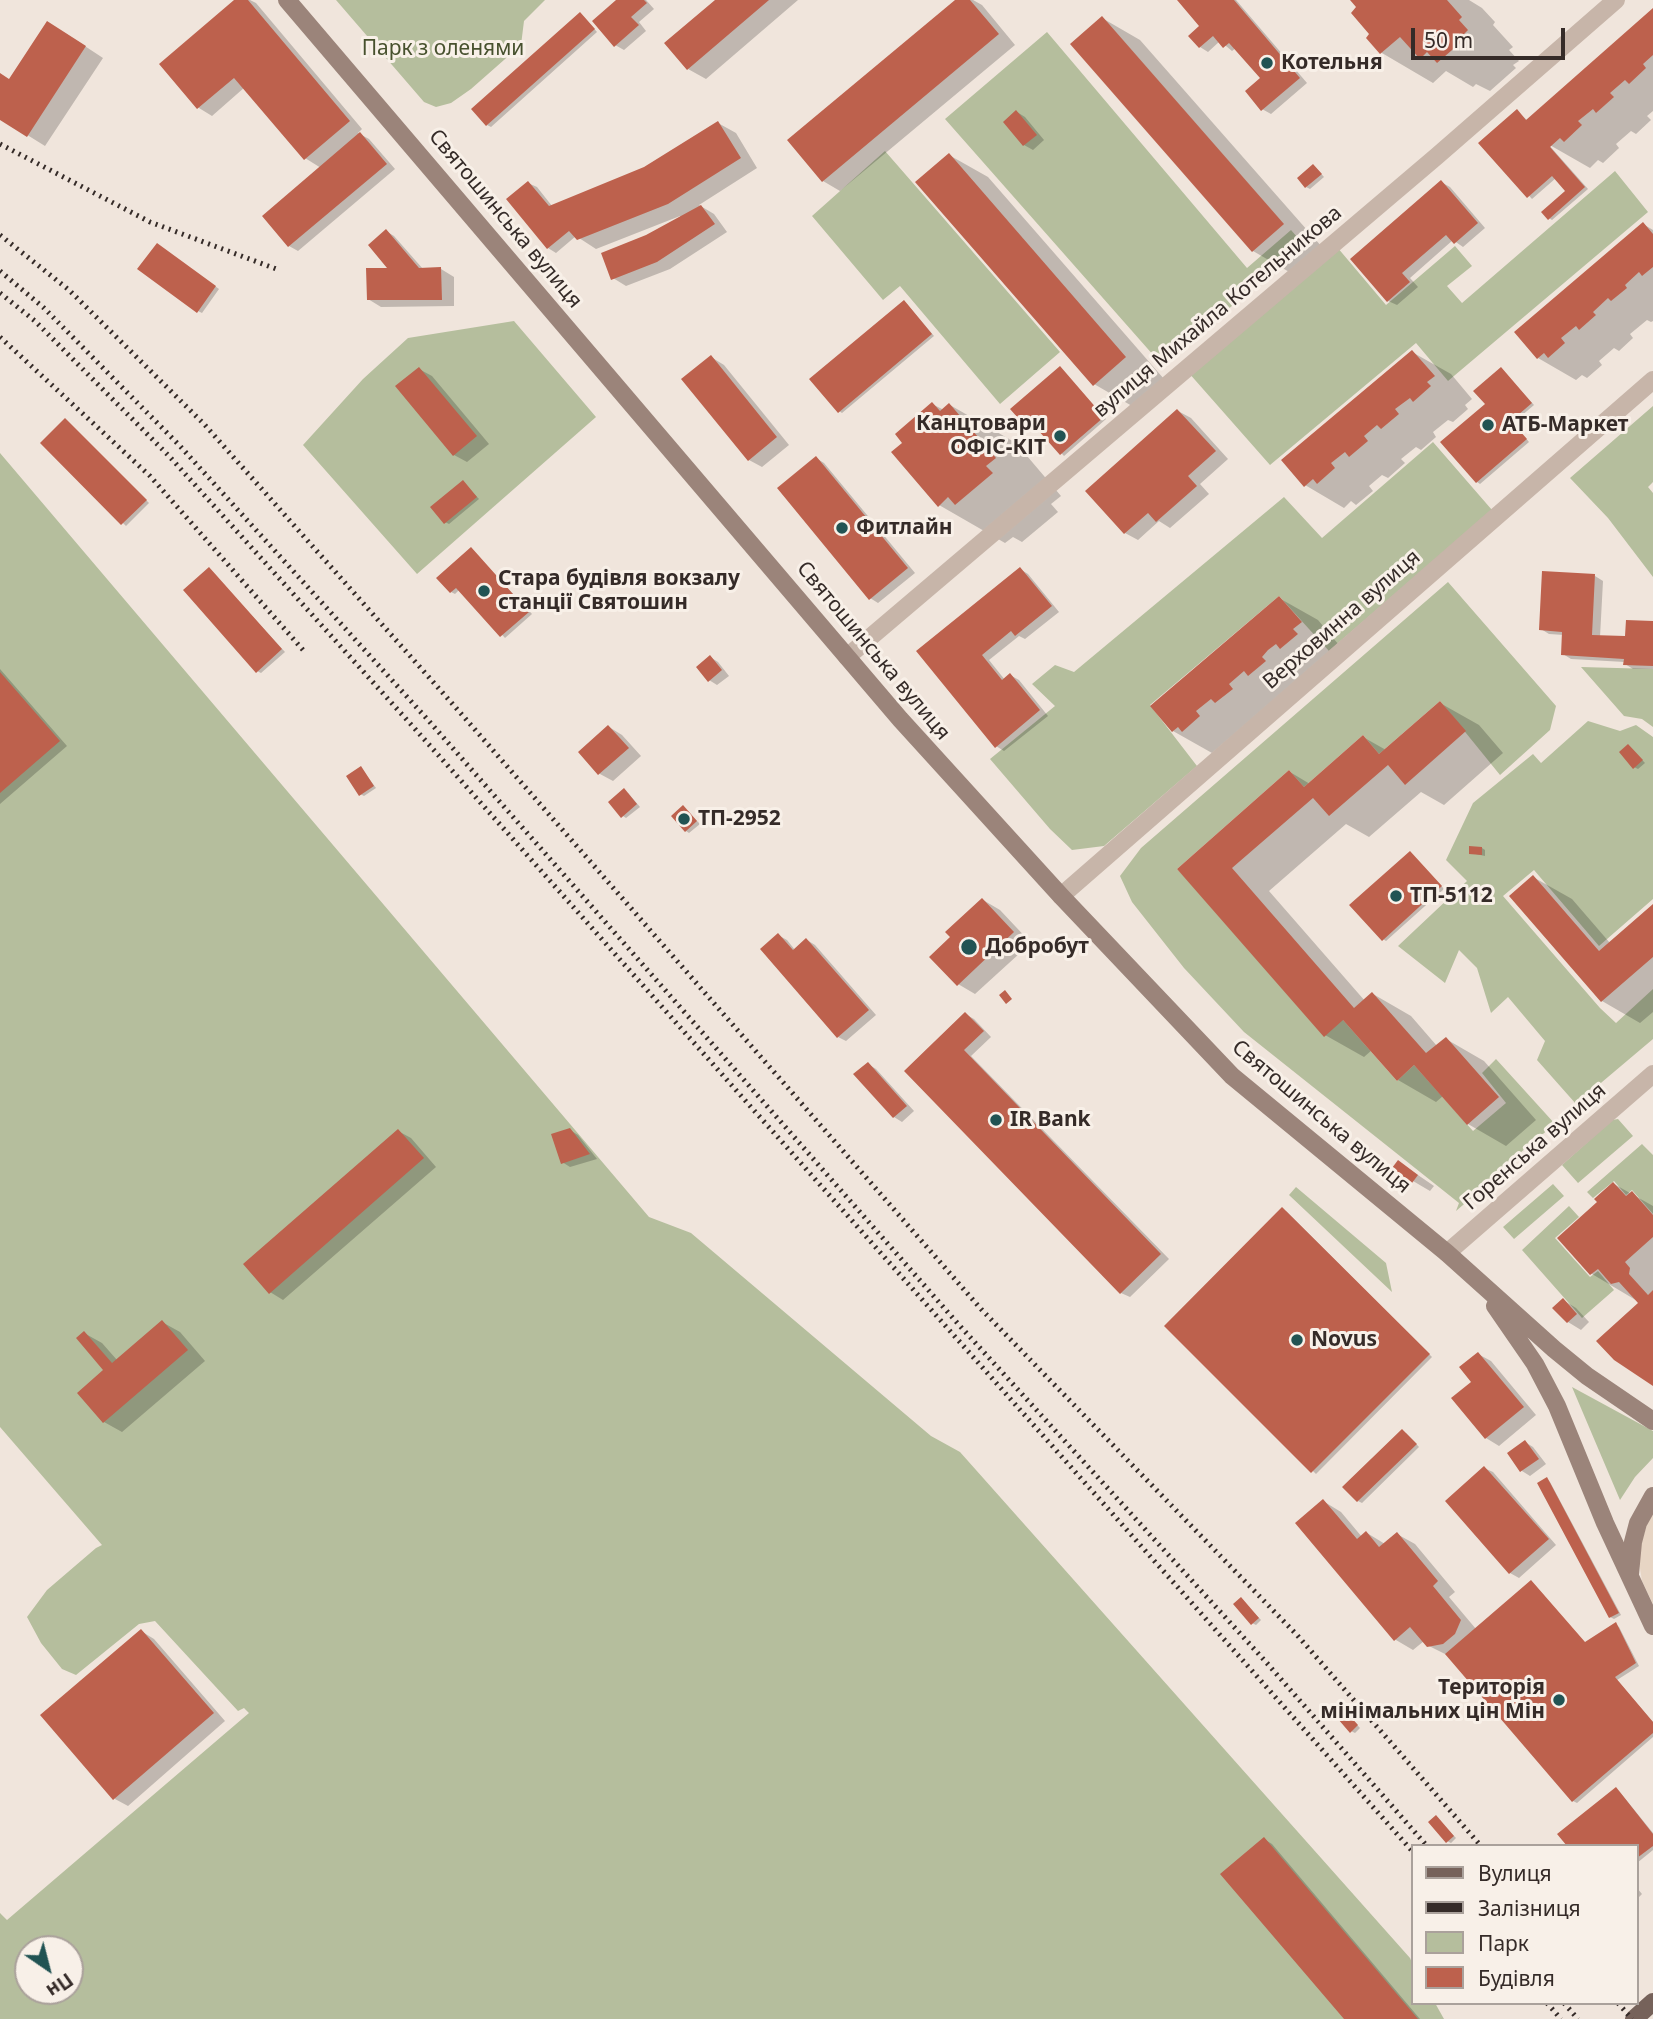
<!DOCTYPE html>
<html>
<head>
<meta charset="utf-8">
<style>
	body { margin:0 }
	#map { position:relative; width:1653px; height:2019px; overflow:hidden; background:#f0e5dc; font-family:"Noto Sans",sans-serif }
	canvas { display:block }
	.legend { position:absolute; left:1411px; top:1844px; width:228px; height:161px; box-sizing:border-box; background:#f8f0e8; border:2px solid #aaa19b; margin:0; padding:9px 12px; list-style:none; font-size:21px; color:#352b28 }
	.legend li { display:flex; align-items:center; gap:14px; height:35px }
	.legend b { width:35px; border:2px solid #aaa19b }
	.north { position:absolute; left:14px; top:1935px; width:70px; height:70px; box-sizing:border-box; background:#f8f0e8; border:2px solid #aaa19b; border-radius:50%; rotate:145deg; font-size:19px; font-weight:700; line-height:28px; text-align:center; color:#352b28 }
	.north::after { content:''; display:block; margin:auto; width:24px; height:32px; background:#215353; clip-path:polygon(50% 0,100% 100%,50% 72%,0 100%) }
	.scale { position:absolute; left:1411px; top:28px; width:154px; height:32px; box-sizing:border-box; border:4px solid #352b28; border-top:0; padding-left:9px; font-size:21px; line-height:24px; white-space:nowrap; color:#352b28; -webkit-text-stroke:5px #f8f0e8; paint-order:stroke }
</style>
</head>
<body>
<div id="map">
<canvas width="1653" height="2019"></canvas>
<ul class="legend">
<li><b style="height:9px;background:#76625a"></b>Вулиця</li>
<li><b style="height:9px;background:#352b28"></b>Залізниця</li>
<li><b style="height:19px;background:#b5be9d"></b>Парк</li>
<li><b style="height:19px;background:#bd614d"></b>Будівля</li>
</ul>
<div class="north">Пн</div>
<div class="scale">50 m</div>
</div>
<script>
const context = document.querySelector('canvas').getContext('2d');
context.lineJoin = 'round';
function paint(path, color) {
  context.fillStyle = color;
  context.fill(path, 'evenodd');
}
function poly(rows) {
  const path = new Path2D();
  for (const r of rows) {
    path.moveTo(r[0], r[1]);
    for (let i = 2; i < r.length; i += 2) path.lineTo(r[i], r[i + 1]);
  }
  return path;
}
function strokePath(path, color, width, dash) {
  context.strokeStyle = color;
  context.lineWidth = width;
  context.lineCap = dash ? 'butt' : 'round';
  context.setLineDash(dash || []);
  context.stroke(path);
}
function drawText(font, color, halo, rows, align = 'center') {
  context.font = font + ' "Noto Sans",sans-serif';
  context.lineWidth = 6;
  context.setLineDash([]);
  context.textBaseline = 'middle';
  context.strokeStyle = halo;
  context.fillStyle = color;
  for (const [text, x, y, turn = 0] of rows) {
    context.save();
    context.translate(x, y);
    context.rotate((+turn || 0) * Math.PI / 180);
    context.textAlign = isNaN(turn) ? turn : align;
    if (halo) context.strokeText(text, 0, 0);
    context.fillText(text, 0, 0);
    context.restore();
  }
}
paint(poly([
	[336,0,545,0,524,21,521,45,471,89,451,103,436,107,424,102],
	[1047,32,1247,268,1291,230,1304,245,1162,365,945,119],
	[885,151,1060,352,1000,404,900,286,883,300,812,216],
	[1615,171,1648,212,1448,381,1416,343,1270,465,1188,372,1337,247,1386,305,1455,246,1472,266,1447,286,1462,303],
	[514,321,596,417,417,574,303,445,363,379,408,338],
	[1653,406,1653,482,1648,487,1653,493,1653,577,1608,518,1570,478],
	[1433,442,1492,510,1329,651,1279,596,1150,705,1197,766,1104,846,1072,850,1050,829,990,759,1055,706,1032,684,1055,665,1074,672,1284,497,1322,538],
	[0,453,649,1217,691,1233,931,1436,960,1452,1410,1958,1413,1965,1413,2003,1435,2003,1444,2019,0,2019,0,1913,7,1920,249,1713,244,1708,238,1711,155,1621,139,1624,76,1675,62,1669,41,1643,27,1617,47,1590,96,1548,102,1545,0,1427],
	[28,1949,70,1949,70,1991,28,1991],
	[1448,582,1556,706,1550,730,1500,775,1440,701,1379,754,1363,735,1304,787,1289,770,1177,869,1343,1020,1397,1081,1414,1065,1473,1131,1506,1103,1482,1073,1496,1059,1555,1124,1491,1177,1491,1181,1456,1211,1459,1203,1244,1032,1184,968,1132,902,1120,876,1141,848],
	[1581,667,1653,669,1653,727,1642,719,1624,716],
	[1588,721,1620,731,1636,725,1653,737,1653,899,1599,946,1534,870,1503,896,1600,1008,1616,1023,1653,989,1653,1039,1576,1104,1537,1060,1545,1041,1508,997,1491,1013,1477,968,1459,950,1445,983,1398,946,1467,881,1446,860,1473,803,1533,754,1541,763],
	[1618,1119,1633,1136,1578,1183,1562,1165,1612,1120],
	[1642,1144,1653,1155,1653,1214,1632,1190,1626,1195,1614,1181,1593,1198,1587,1192],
	[1553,1184,1564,1196,1514,1239,1503,1227],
	[1296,1187,1386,1263,1392,1292,1289,1195],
	[1569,1206,1579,1217,1555,1238,1590,1277,1598,1271,1614,1290,1582,1318,1522,1250],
	[1572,1387,1653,1431,1653,1458,1635,1477,1620,1500]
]), '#b5be9d');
paint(poly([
	[1653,1503,1653,1604,1642,1581,1638,1555]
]), '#e7d5c4');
paint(poly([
	[237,0,250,0,256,3,362,129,358,133,369,139,395,169,298,251,289,246,264,216,321,168,305,158,245,87,212,116,199,108,161,64],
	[618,0,646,0,654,9,639,22,646,31,624,50,615,45],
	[717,0,798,0,706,79,688,69],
	[957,0,973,0,982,5,1015,45,840,191,823,181],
	[1179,0,1236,0,1307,83,1271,114,1262,109,1262,79,1236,48,1232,51,1220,41,1208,52,1200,47,1202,27],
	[1352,0,1469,0,1482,8,1495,22,1493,25,1513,47,1509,50,1519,61,1513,65,1516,68,1490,91,1476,84,1473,87,1446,71,1433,83,1382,53,1368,38,1372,34,1359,8],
	[1653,10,1653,111,1647,116,1651,120,1636,134,1631,131,1616,144,1619,148,1603,163,1598,160,1590,168,1548,144,1588,189,1552,220,1549,218,1568,191,1556,178,1532,199,1481,143,1517,111,1528,121],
	[583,16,597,32,491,127,487,125],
	[1102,18,1140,40,1322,247,1291,273,1253,251],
	[65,33,103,58,45,146,0,118,0,74,10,81],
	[1017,112,1025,117,1044,140,1033,150,1024,145,1005,122],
	[718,123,736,133,757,168,699,205,714,214,727,232,670,269,626,286,613,278,647,237,681,218,680,216,596,249,576,236,556,253,548,248,528,183,537,187,552,206,645,168],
	[949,155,988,177,1164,379,1132,406,1094,384],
	[1317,169,1324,177,1310,189,1306,187],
	[1441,182,1450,187,1485,228,1463,247,1453,240,1410,278,1418,287,1397,305,1388,301],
	[1643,224,1653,230,1653,321,1651,322,1647,320,1630,334,1633,338,1619,351,1614,348,1599,361,1602,365,1587,378,1582,375,1576,380,1538,358],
	[386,231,394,236,423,269,441,269,454,277,454,306,381,307,368,299,416,266],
	[161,247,219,289,202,313,198,311],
	[907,304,934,336,842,413,839,411],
	[1412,352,1451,374,1472,399,1465,405,1468,409,1453,422,1448,420,1433,432,1436,437,1421,450,1416,447,1401,459,1405,463,1388,478,1382,475,1369,486,1373,491,1356,505,1351,501,1344,508,1305,485],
	[711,357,724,365,789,445,762,467,749,460],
	[1060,368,1106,419,1064,456,1034,423,1030,427,1026,425,1012,409],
	[419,369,432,376,489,444,467,462,454,455],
	[1501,369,1534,405,1513,423,1529,442,1480,484,1477,482,1487,405],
	[932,404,944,410,950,405,1016,443,1061,496,1051,504,1058,512,1022,542,1013,537,1005,543,939,505,905,443],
	[1178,411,1191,418,1228,459,1200,484,1209,494,1170,528,1159,521,1138,540,1125,533],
	[68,422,149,503,126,526,42,443],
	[816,458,824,463,915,573,878,603,870,598],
	[464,483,479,499,449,524,445,522],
	[471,549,532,614,505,638,460,589,455,594,451,592],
	[209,569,285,652,261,673,257,671],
	[1020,569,1028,574,1059,612,1025,639,1019,636,989,660,1005,680,1010,675,1019,680,1048,716,1004,751,996,746,919,651],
	[1595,576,1603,581,1600,637,1627,638,1653,623,1653,669,1633,669,1625,664,1625,662,1571,659,1563,654,1564,635,1549,634,1541,629],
	[1279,598,1318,620,1339,645,1212,753,1173,731],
	[710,657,718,662,729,676,717,685,709,680],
	[0,669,67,746,0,804],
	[1440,703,1479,725,1503,753,1444,805,1421,792,1369,837,1346,824,1269,891,1365,1001,1373,994,1411,1016,1437,1046,1446,1039,1484,1061,1536,1120,1506,1146,1468,1124,1443,1096,1436,1102,1398,1080,1372,1050,1364,1057,1325,1035,1180,869,1290,772,1310,784,1363,737,1386,750],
	[609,727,622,735,641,756,613,781,600,774,580,752],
	[1629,746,1645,763,1638,769,1634,767],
	[361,768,376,788,364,796,360,794],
	[628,793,640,807,626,818,623,816],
	[683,807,700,824,689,833,686,831],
	[1482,848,1485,850,1485,856,1471,853],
	[1410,853,1444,889,1386,941,1383,939],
	[1533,877,1572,899,1610,943,1653,906,1653,1012,1640,1023,1602,1001],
	[983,900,1000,910,1031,943,975,994,958,984,953,938],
	[778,935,787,940,795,950,807,940,815,945,876,1015,846,1041,838,1037],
	[965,1014,974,1019,991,1037,971,1056,1169,1259,1130,1297,1121,1293,907,1071],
	[868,1064,876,1069,914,1111,902,1122,894,1117],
	[570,1130,578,1135,597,1159,570,1167,562,1162],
	[398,1131,411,1138,436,1167,283,1300,270,1292],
	[1399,1162,1434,1186,1430,1191,1413,1181],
	[1614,1184,1653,1206,1653,1384,1639,1302,1592,1274,1559,1238,1599,1202],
	[1286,1211,1432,1357,1316,1474,1166,1326],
	[1563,1300,1576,1308,1589,1322,1581,1330,1568,1322],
	[162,1322,180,1332,205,1361,122,1432,104,1422,106,1370,84,1333,102,1343,117,1360],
	[1478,1354,1491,1361,1536,1415,1499,1446,1486,1438,1454,1399,1474,1382],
	[1406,1433,1419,1447,1362,1503,1358,1501],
	[1525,1442,1533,1447,1546,1464,1530,1476,1522,1471],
	[1484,1468,1493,1472,1556,1545,1519,1578,1510,1573,1447,1501],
	[1547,1479,1550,1482,1621,1615,1614,1619,1610,1617],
	[1323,1501,1341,1512,1362,1537,1367,1533,1385,1544,1397,1534,1415,1544,1455,1592,1449,1597,1476,1629,1531,1582,1586,1644,1616,1625,1619,1627,1639,1666,1617,1680,1653,1722,1653,1737,1577,1803,1573,1801,1449,1656,1429,1646,1424,1641,1413,1650,1396,1640],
	[1241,1599,1261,1620,1256,1625,1252,1623],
	[141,1631,154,1639,225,1721,128,1806,115,1799],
	[1340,1707,1360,1728,1355,1733,1351,1731],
	[1619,1791,1653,1833,1653,1850,1637,1863,1637,1846],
	[1436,1817,1456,1838,1451,1843,1447,1841],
	[1264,1839,1272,1844,1420,2019,1346,2019],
	[1637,1888,1642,1894,1637,1899]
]), '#0003');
paint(poly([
	[234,0,248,0,350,121,304,160,234,78,197,109,159,64],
	[616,0,644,0,647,3,631,17,639,25,614,47,592,21],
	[715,0,769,0,687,70,664,43],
	[955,0,970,0,999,34,822,182,787,140],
	[1177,0,1234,0,1300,78,1261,111,1245,91,1260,78,1229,43,1223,48,1213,36,1199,48,1188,36,1199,26],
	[1350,0,1447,0,1462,17,1459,20,1468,30,1463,35,1466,38,1437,63,1427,52,1420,59,1400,37,1380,54,1366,38,1369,34,1351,13,1356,7],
	[1653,8,1653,55,1643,64,1646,68,1629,84,1625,80,1610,93,1614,97,1596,113,1593,109,1578,121,1582,125,1564,142,1560,138,1550,147,1585,187,1548,220,1541,212,1565,191,1552,176,1527,198,1478,143,1517,109,1526,120],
	[580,12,595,29,486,126,471,109],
	[1102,16,1284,224,1252,252,1070,44],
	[47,21,86,46,27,137,0,120,0,73,9,79],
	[1016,110,1037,135,1023,146,1003,122],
	[718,121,741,158,668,204,577,240,569,231,547,249,506,199,528,181,549,206,644,167],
	[360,132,387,164,288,247,262,216],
	[949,153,1126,357,1093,386,915,182],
	[1313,164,1322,174,1305,188,1297,178],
	[1441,180,1478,223,1454,244,1446,235,1402,273,1410,282,1387,302,1350,259],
	[701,205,715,224,657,262,611,280,601,253,646,235],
	[1643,222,1653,234,1653,267,1642,276,1639,272,1625,285,1627,288,1611,301,1608,298,1593,312,1596,315,1579,330,1576,326,1561,338,1565,343,1548,358,1544,353,1537,359,1514,332],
	[386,229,419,268,441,267,442,300,367,300,366,268,387,268,368,245],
	[157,243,216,286,197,313,137,269],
	[904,300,932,334,838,413,809,379],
	[1412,350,1435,376,1427,382,1431,386,1413,402,1410,398,1395,409,1399,414,1381,429,1377,425,1364,436,1368,441,1349,457,1345,452,1331,463,1335,468,1317,484,1313,479,1304,487,1281,460],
	[711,355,777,437,748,461,681,379],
	[1060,366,1104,417,1060,455,1030,421,1025,426,1010,409],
	[419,367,477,436,453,456,395,386],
	[1501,367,1532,403,1511,421,1527,439,1476,483,1440,442,1485,404,1473,391],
	[932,402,940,411,949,403,996,458,986,466,993,473,955,505,948,497,938,507,891,452,902,443,895,434],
	[1177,409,1216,451,1188,476,1197,486,1156,522,1148,513,1124,534,1085,491],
	[65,418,147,500,121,525,40,443],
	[816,456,908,568,869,600,777,488],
	[463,480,477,497,444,524,430,507],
	[471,547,529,612,500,637,456,588,450,593,436,578],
	[209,567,282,649,256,673,183,590],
	[1020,567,1052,606,1015,636,1011,631,982,655,1002,680,1010,673,1040,710,995,748,916,651],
	[1542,571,1595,574,1592,635,1625,636,1626,620,1653,621,1653,666,1623,665,1624,659,1561,655,1562,632,1539,630],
	[1279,596,1302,622,1293,629,1298,634,1280,649,1276,644,1268,650,1262,657,1266,661,1248,676,1244,671,1229,684,1233,689,1215,703,1211,699,1196,711,1200,716,1182,732,1178,727,1172,732,1150,706],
	[710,655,722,670,708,682,696,667],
	[0,672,60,741,0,793],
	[1440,701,1466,731,1405,785,1388,765,1329,816,1313,798,1232,868,1354,1008,1372,992,1426,1053,1446,1037,1499,1097,1467,1125,1414,1065,1397,1081,1343,1020,1324,1037,1177,869,1289,770,1304,787,1363,735,1379,754],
	[608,725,629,748,598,775,578,752],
	[1628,744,1643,760,1633,769,1619,752],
	[361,766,374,786,359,796,346,776],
	[624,788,637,804,621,818,608,802],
	[683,805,697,821,685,832,671,816],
	[1469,846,1482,847,1482,855,1469,854],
	[1410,851,1442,886,1382,941,1349,905],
	[1533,875,1599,951,1653,904,1653,957,1601,1002,1509,896],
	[982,898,1014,932,957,986,929,957,950,937,945,932],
	[778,933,793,950,806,938,869,1010,837,1038,760,949],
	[1005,990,1012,999,1006,1004,999,995],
	[965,1012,984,1031,964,1050,1161,1254,1120,1294,904,1071],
	[868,1062,907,1106,893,1118,853,1074],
	[570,1128,590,1154,561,1164,551,1134],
	[398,1129,424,1158,269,1294,243,1264],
	[1398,1160,1418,1175,1412,1183,1392,1168],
	[1613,1182,1626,1196,1632,1191,1653,1215,1653,1237,1625,1262,1630,1268,1629,1274,1648,1295,1653,1290,1653,1386,1614,1360,1596,1341,1638,1303,1619,1282,1611,1284,1598,1269,1590,1275,1557,1238,1597,1202,1594,1199],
	[1282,1207,1430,1354,1311,1473,1164,1326],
	[1563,1298,1577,1314,1567,1323,1552,1308],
	[162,1320,188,1350,103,1423,77,1393,103,1370,76,1338,84,1331,112,1363],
	[1478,1352,1524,1407,1485,1439,1451,1398,1471,1382,1459,1367],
	[1402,1429,1417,1444,1357,1502,1342,1487],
	[1525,1440,1539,1459,1520,1472,1507,1453],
	[1484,1466,1549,1539,1509,1574,1445,1501],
	[1547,1477,1619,1613,1609,1618,1537,1483],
	[1323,1499,1357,1539,1366,1531,1379,1547,1397,1532,1438,1581,1433,1586,1461,1620,1455,1634,1443,1644,1427,1647,1410,1627,1394,1641,1295,1523],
	[1531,1580,1585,1642,1616,1622,1636,1663,1615,1677,1653,1722,1653,1733,1572,1802,1445,1654],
	[1241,1597,1259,1618,1251,1625,1233,1604],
	[141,1629,214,1713,113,1800,40,1715],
	[1340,1705,1358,1725,1350,1733,1332,1712],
	[1616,1787,1653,1834,1653,1846,1637,1858,1637,1846,1567,1846,1557,1834],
	[1436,1815,1454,1836,1446,1843,1428,1822],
	[1264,1837,1418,2019,1344,2019,1220,1874]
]), '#bd614d');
strokePath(poly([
	[847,657,1437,156,1616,0],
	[1061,896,1653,380],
	[1447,1253,1653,1074]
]), '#c7b5a9', 18);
strokePath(poly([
	[287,0,900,719,1061,896,1232,1076,1447,1253,1554,1349,1587,1376,1653,1421],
	[1495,1306,1535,1364,1557,1406,1605,1523,1653,1626],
	[1630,1574,1633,1542,1638,1523,1653,1496]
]), '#9b847a', 18);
strokePath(poly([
	[1634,2019,1653,2002]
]), '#76625a', 18);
strokePath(poly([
	[0,144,150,222,279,270],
	[0,235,69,290,204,424,450,701,981,1309,1297,1635,1481,1846],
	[0,271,44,308,180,446,428,720,960,1326,1266,1662,1427,1846],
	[0,293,35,321,169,456,416,730,1413,1852],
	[0,337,150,476,304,651],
	[1547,2003,1561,2019],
	[1564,2003,1578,2019],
	[1618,2003,1632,2019]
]), '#352b28', 5, [2, 5]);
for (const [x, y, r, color] of [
	[1267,63,7,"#215353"],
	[1488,425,7,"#215353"],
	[1060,436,7,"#215353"],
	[842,528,7,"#215353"],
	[484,591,7,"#215353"],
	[684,819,7,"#215353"],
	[1396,896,7,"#215353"],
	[969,947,9,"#215353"],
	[996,1120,7,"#215353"],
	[1297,1340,7,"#215353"],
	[1559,1700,7,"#215353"]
]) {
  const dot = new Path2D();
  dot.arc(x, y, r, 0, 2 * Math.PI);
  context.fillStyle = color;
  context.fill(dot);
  strokePath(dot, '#f8f0e8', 2.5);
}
drawText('21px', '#47512e', '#f8f0e8', [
	["Парк з оленями",443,49]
]);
drawText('bold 21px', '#352b28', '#f8f0e8', [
	["Котельня",1281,63],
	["Канцтовари",1046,424,"right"],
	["ОФІС-КІТ",1046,448,"right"],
	["АТБ-Маркет",1502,425],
	["Фитлайн",856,528],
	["Стара будівля вокзалу",498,579],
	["станції Святошин",498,603],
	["ТП-2952",698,819],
	["ТП-5112",1410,896],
	["Добробут",985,947],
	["IR Bank",1010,1120],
	["Novus",1311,1340],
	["Територія",1545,1688,"right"],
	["мінімальних цін Мін",1545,1712,"right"]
], 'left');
drawText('21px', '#352b28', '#f8f0e8', [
	["Святошинська вулиця",505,219,50],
	["вулиця Михайла Котельникова",1218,312,-40],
	["Верховинна вулиця",1342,620,-41],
	["Святошинська вулиця",873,651,50],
	["Святошинська вулиця",1321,1117,40],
	["Горенська вулиця",1535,1147,-41]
]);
</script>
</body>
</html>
